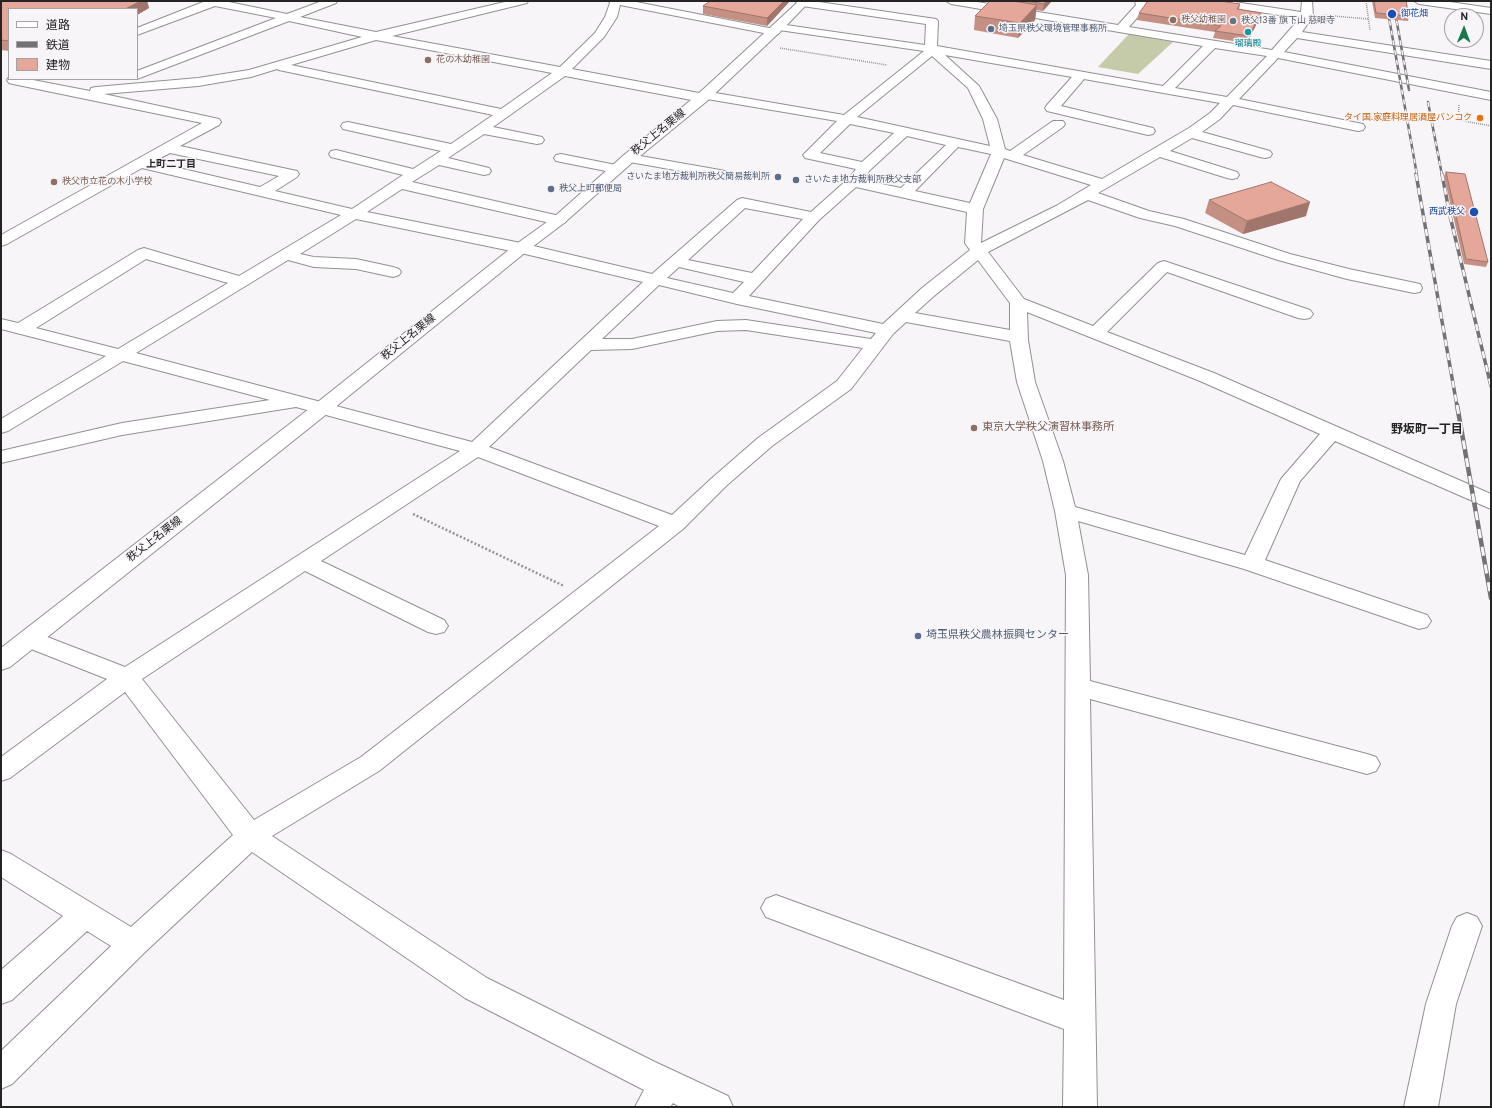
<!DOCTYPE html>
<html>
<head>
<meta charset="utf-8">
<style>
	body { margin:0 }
	#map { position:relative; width:1492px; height:1108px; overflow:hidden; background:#f8f5f8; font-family:Overpass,"Noto Sans JP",sans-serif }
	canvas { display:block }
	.frame { position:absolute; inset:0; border:2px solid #252425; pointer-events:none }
	.legend { position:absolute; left:8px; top:8px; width:130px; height:72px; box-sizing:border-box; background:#f8f5f8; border:1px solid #a4a1a4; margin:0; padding:5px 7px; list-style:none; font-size:12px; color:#252425 }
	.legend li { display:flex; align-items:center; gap:8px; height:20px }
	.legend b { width:20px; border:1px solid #a4a1a4 }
	.north { position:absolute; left:1444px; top:8px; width:40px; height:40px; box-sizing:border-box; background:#f8f5f8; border:1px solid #a4a1a4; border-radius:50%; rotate:1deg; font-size:11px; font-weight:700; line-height:16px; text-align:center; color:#252425 }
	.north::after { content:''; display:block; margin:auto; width:14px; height:18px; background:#1b784e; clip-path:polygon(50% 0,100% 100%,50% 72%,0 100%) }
</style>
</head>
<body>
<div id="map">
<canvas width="1492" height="1108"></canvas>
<div class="frame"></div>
<ul class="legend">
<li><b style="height:5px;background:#fff"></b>道路</li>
<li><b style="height:5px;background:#737173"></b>鉄道</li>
<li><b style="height:11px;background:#e5a799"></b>建物</li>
</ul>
<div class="north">N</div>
</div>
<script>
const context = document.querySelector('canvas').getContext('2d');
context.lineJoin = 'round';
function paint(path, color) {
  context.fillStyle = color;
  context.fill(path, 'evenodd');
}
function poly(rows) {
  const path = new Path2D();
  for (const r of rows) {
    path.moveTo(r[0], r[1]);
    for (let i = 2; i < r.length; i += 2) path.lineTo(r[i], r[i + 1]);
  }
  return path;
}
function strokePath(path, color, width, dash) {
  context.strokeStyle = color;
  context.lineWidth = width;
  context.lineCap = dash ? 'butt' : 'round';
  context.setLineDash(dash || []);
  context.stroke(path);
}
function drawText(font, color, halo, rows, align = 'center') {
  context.font = font + ' Overpass,"Noto Sans JP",sans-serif';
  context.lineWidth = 3;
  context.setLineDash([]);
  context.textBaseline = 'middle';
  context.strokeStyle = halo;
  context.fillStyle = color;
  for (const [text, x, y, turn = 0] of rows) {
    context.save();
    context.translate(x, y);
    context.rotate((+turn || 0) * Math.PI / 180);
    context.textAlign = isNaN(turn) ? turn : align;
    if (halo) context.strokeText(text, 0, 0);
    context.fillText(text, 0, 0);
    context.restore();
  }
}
paint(poly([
	[1129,34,1173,42,1138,74,1098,67]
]), '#c5cba8');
const minor = poly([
	[203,1,224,1,287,14,322,1,337,1,336,3,300,17,376,32,509,1,528,1,527,3,392,36,560,67,595,33,605,17,610,3,609,1,631,1,774,29,773,27,775,25,779,24,925,45,926,24,802,6,796,3,798,1,812,1,936,19,938,21,937,46,1163,86,1203,46,951,4,946,1,971,1,1118,25,1136,5,1135,1,1145,1,1148,5,1129,27,1272,50,1300,18,1205,4,1200,1,1228,1,1301,12,1302,1,1312,1,1313,16,1302,32,1491,61,1491,69,1297,38,1284,52,1491,92,1491,100,1278,58,1239,99,1363,124,1365,127,1363,130,1358,131,1233,105,1220,119,1202,132,1270,151,1272,154,1270,157,1265,158,1260,157,1192,138,1170,151,1237,172,1239,175,1237,178,1232,179,1227,178,1160,157,1098,193,1149,211,1184,219,1290,254,1349,269,1420,284,1422,288,1420,292,1414,293,1347,279,1278,260,1175,226,1140,218,1088,200,988,252,1024,299,1093,326,1158,263,1164,261,1310,310,1313,314,1310,318,1304,319,1298,318,1167,272,1107,332,1214,373,1491,494,1491,509,1335,441,1300,481,1265,560,1427,615,1431,621,1427,627,1419,629,1244,569,1078,521,1088,575,1090,681,1367,754,1376,757,1380,764,1376,771,1367,774,1090,699,1097,1107,1063,1107,1064,1029,766,917,761,908,766,899,776,895,1064,1000,1066,575,1055,511,1043,461,1017,382,1010,341,906,322,893,334,851,389,772,446,726,486,683,529,379,771,272,836,487,978,655,1062,728,1096,733,1107,680,1107,673,1103,670,1107,635,1107,644,1090,465,998,252,852,144,953,12,1084,1,1089,1,1051,111,946,87,931,12,1000,1,1004,1,970,63,916,1,877,1,850,11,854,131,927,233,835,125,692,10,778,1,781,1,757,107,679,21,645,17,639,21,633,29,631,37,633,125,667,460,451,296,407,122,435,1,463,1,451,122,423,270,400,123,361,8,431,1,433,1,419,106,356,1,329,1,319,18,323,138,250,144,248,239,276,341,215,142,168,7,244,1,246,1,235,202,123,13,84,9,83,7,80,9,77,9,79,28,79,90,91,91,88,96,87,198,78,249,70,362,37,289,21,137,79,137,71,276,18,215,6,137,35,137,28,203,2,203,1],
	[620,5,774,35,778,34,780,32,779,30,924,51,844,115,704,91,699,93,572,69,604,37,617,17,620,5],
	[376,40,552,73,501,109,291,65,376,40],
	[1215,48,1267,56,1227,97,1175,88,1215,48],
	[945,55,1072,77,1047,105,1045,108,1047,111,1148,135,1153,134,1155,131,1153,128,1061,106,1084,79,1220,103,1210,113,1189,128,1102,179,1023,155,1063,127,1065,124,1063,121,1053,121,1010,151,1005,149,997,119,979,86,945,55],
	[932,56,968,88,983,119,990,146,857,117,932,56],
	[277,69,279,70,493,115,451,144,348,122,343,123,341,126,343,129,441,151,413,169,336,150,331,151,329,154,331,157,403,175,352,209,275,191,297,177,299,174,297,171,180,146,219,125,221,122,219,119,104,94,198,86,251,77,277,69],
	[565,76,702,102,707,99,837,121,803,155,805,158,856,169,848,179,811,212,742,198,737,200,652,274,521,243,367,212,402,189,559,225,564,223,567,220,564,217,412,182,439,165,484,175,489,174,491,171,489,168,448,158,484,134,537,144,542,143,544,140,542,137,493,127,565,76],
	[850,124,894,133,862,162,820,153,850,124],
	[907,136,946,145,901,188,862,180,870,170,907,136],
	[958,147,991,154,970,203,915,191,958,147],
	[170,153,279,176,260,187,153,162,170,153],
	[1004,158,1007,159,1091,185,1056,206,981,243,983,209,1004,158],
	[856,187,967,212,965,243,970,250,922,288,883,324,749,296,819,220,856,187],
	[745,208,803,219,752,273,688,260,745,208],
	[356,219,521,253,643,282,472,442,136,353,288,260,314,267,356,269,393,277,399,275,401,272,399,269,393,267,356,259,314,257,300,254,356,219],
	[146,259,228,283,118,349,36,328,146,259],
	[978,260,1010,303,1010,330,915,313,934,296,978,260],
	[679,267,744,282,733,293,667,278,679,267],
	[659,285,737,304,876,333,871,339,746,320,717,321,632,339,602,339,659,285],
	[1027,312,1200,381,1320,434,1281,479,1245,555,1075,507,1063,461,1035,382,1028,340,1027,312],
	[746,330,863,348,837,381,758,438,712,478,672,515,489,447,591,350,632,349,717,331,746,330],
	[478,457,659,526,361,757,254,820,142,679,305,571,428,632,436,634,444,632,448,626,444,620,321,561,478,457],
	[1414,1,1443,1,1491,8,1491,14,1419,4,1414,1],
	[561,154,621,166,623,169,621,172,616,173,556,161,554,158,556,155,561,154],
	[629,154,720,170,725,171,727,174,725,177,720,178,624,161,622,158,624,155,629,154],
	[1467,913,1477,917,1482,926,1456,1004,1438,1107,1404,1107,1426,1004,1452,926,1457,917,1467,913]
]);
const major = poly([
	[799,1,810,1,783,29,707,101,634,161,564,223,527,251,328,413,10,667,1,670,1,648,314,405,515,245,554,217,624,155,697,95,799,1]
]);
strokePath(minor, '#939093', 2);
strokePath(major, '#939093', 2);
strokePath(poly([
	[1366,1,1370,30],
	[1323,15,1368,19],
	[780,48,887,65],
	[1459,105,1458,118,1464,121,1491,126]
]), '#969496', 1.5, [1, 1]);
strokePath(poly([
	[413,514,564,586]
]), '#969496', 2.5, [2, 2]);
paint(minor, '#fff');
paint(major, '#fff');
const railFar2 = poly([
	[1386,1,1417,175],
	[1393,1,1409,90],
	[1428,102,1442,175]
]);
const railFar1 = poly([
	[1416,174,1457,406],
	[1442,174,1450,216,1491,386]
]);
const rail = poly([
	[1457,405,1491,598]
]);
strokePath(railFar2, '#737173', 2.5);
strokePath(railFar1, '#737173', 3.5);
strokePath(rail, '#737173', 4.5);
strokePath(railFar2, '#f8f5f8', 1.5, [5]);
strokePath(railFar1, '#f8f5f8', 2.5, [7]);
strokePath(rail, '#f8f5f8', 3, [9]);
paint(poly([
	[1,1,147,1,149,8,137,15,137,9,9,9,9,51,1,50],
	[790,1,767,26,703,14,703,6],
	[990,1,1051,1,1051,2,1043,11,1036,10,1035,20,1018,38,974,30,975,16],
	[1372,1,1406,1,1409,16,1408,21,1375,18],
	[1240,4,1239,10,1261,13,1259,19,1247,43,1213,38,1215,32,1137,20,1139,13],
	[1446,172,1488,262,1486,267,1464,264,1444,176],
	[1209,200,1306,216,1243,234,1205,213]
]), '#c59084');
paint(poly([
	[141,1,147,1,149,8,137,15,137,9,125,9],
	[784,1,790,1,767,26,767,18],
	[1046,1,1051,1,1051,2,1043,11,1044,4],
	[1037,5,1035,20,1018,38,1020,23],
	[1261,13,1259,19,1247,43,1249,36],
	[1310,202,1306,216,1243,234,1247,221]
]), '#a0756b');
const building = poly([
	[1,1,141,1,125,9,9,9,9,41,1,40,1,1],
	[710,1,784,1,767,18,703,6,710,1],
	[990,1,1013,1,1037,5,1020,23,975,16,990,1],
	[1027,1,1046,1,1044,4,1027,1],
	[1148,1,1220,1,1240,4,1237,9,1261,13,1249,36,1215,31,1221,26,1139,13,1148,1],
	[1374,1,1406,1,1409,16,1376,13,1374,1],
	[1446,172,1465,174,1488,262,1466,259,1446,172],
	[1271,182,1310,202,1247,221,1209,200,1271,182]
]);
paint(building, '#e5a799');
strokePath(building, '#a0756b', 1);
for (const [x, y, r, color] of [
	[1392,14,5,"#1a4fb4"],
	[1173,20,4,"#8d6e63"],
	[1233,21,4,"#6b7280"],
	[991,29,4,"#5c6f8a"],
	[1248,32,4,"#0f9aa8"],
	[428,60,4,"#8d6e63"],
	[1480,118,4,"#e8710a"],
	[778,177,4,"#5c6f8a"],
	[796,180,4,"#5c6f8a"],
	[54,182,4,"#8d6e63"],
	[551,189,4,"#5c6f8a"],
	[1474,212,5,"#1a4fb4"],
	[974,428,4,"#8d6e63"],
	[918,636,4,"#5c6f8a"]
]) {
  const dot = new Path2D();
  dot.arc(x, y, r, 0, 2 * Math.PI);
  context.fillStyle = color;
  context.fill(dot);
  strokePath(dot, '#f8f5f8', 1.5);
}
drawText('9px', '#164399', '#f8f5f8', [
	["御花畑",1401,14],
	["西武秩父",1465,212,"right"]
], 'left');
drawText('9px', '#785e54', '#f8f5f8', [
	["秩父幼稚園",1181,20],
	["花の木幼稚園",436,60],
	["秩父市立花の木小学校",62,182]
], 'left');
drawText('9px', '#5b616d', '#f8f5f8', [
	["秩父13番 旗下山 慈眼寺",1241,21]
], 'left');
drawText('9px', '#4e5e75', '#f8f5f8', [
	["埼玉県秩父環境管理事務所",999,29],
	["さいたま地方裁判所秩父簡易裁判所",770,177,"right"],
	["さいたま地方裁判所秩父支部",804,180],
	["秩父上町郵便局",559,189]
], 'left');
drawText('9px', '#0d838f', '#f8f5f8', [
	["瑠璃殿",1248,44]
]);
drawText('9px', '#c56008', '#f8f5f8', [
	["タイ国.家庭料理居酒屋バンコク",1472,118]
], 'right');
drawText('bold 10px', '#252425', '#f8f5f8', [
	["上町二丁目",171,165]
]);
drawText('11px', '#252425', '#f8f5f8', [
	["秩父上名栗線",659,133,-39],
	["秩父上名栗線",409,338,-39],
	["秩父上名栗線",155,540,-38]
]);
drawText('11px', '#785e54', '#f8f5f8', [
	["東京大学秩父演習林事務所",982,428]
], 'left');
drawText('11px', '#4e5e75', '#f8f5f8', [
	["埼玉県秩父農林振興センター",926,636]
], 'left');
drawText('bold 12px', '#252425', '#f8f5f8', [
	["野坂町一丁目",1427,431]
]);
</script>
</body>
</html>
